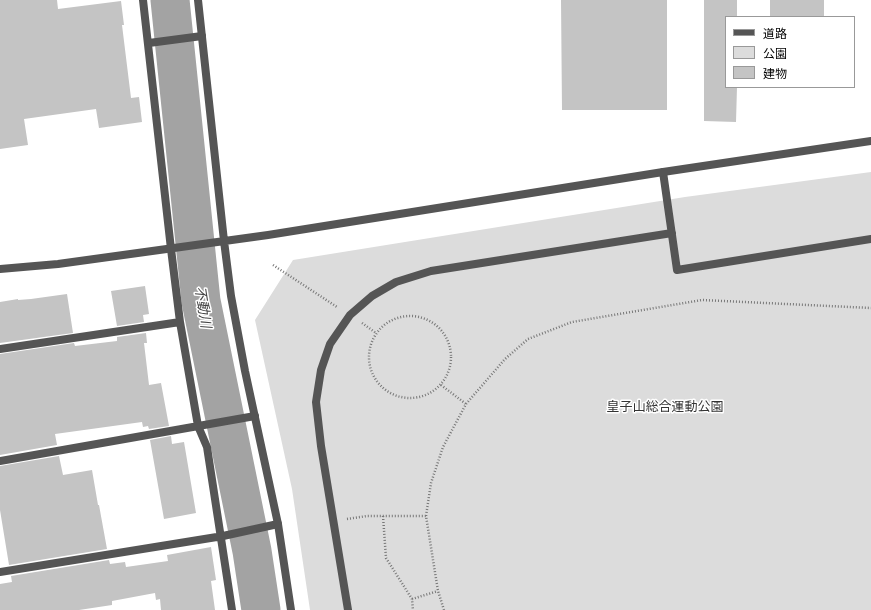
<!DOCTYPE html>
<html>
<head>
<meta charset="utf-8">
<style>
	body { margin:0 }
	#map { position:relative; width:871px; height:610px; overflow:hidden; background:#fff; font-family:"Exo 2","Noto Sans JP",sans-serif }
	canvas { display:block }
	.legend { position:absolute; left:725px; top:16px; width:130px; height:72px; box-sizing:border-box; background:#fff; border:1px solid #999; margin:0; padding:5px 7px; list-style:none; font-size:12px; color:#000 }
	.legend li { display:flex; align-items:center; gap:8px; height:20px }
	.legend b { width:20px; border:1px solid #999 }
</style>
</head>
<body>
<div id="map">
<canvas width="871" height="610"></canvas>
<ul class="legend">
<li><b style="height:5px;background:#555"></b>道路</li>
<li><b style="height:11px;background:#dcdcdc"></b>公園</li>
<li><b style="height:11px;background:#c4c4c4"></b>建物</li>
</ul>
</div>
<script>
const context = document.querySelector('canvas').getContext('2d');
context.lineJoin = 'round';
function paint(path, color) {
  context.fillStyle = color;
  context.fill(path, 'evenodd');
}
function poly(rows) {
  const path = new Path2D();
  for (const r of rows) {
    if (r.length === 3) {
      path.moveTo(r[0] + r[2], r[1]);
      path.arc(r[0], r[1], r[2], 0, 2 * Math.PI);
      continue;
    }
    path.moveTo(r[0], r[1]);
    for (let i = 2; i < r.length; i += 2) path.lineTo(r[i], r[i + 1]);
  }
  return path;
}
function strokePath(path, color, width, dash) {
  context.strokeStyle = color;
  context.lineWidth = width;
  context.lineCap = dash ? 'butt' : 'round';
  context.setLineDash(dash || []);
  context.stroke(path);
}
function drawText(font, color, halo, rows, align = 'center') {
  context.font = font + ' "Exo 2","Noto Sans JP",sans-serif';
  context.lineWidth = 3;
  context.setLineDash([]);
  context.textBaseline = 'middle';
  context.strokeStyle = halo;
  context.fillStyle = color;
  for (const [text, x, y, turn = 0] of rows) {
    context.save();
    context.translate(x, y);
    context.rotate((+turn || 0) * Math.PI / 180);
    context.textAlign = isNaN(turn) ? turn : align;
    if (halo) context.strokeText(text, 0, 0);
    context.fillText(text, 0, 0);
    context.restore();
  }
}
paint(poly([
	[871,172,871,610,310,610,292,489,255,320,293,260,685,197]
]), '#dcdcdc');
strokePath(poly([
	[170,0,201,301,252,551,261,610]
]), '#a3a3a3', 39);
paint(poly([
	[0,0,57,0,58,9,121,1,124,25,122,25,131,98,139,97,142,122,99,128,96,109,24,119,28,145,0,149],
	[561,0,667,0,667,110,562,110],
	[704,0,737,0,737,17,726,17,726,87,737,87,736,122,704,121],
	[770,0,824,0,824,17,770,17],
	[145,286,149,314,143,315,144,322,117,326,111,291],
	[67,294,73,333,0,343,0,302,18,299,18,300,31,299],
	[146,333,147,343,144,343,149,385,161,383,169,426,149,429,148,426,143,427,142,422,55,434,57,445,0,455,0,354,74,343,75,346,117,341,117,337],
	[171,436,172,444,184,442,196,513,164,519,150,440],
	[59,456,63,475,92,470,98,505,99,505,107,549,9,565,0,510,0,466],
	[211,547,216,580,211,581,215,610,161,610,160,599,156,600,155,593,112,601,112,605,79,610,0,610,0,584,12,582,11,576,109,560,110,564,125,562,126,567,168,561,167,555]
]), '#c4c4c4');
strokePath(poly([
	[273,265,337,307],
	[410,357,41],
	[362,323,376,333],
	[441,385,466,404],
	[383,516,386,558,412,599,413,610],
	[347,519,367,516,426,516],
	[412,599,438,591],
	[444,610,438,591,426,516,431,483,443,447,466,404,505,359,528,339,572,322,702,300,871,308]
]), '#777', 2.5, [1, 2]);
strokePath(poly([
	[663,172,677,270,871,239],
	[348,610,321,446,316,402,321,370,330,344,350,315,372,296,396,282,431,271,672,233]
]), '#555', 8);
strokePath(poly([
	[143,0,171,249,180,322],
	[149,43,202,36],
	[0,349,180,322,198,426,207,447,232,610],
	[0,461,255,416],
	[0,572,223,536,278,524]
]), '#555', 8);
strokePath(poly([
	[198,0,224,241,231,296,245,371,278,524,291,610],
	[0,269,58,264,268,235,663,172,871,141]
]), '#555', 8);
drawText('13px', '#333', '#fff', [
	["皇子山総合運動公園",665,407]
]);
drawText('italic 14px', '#444', '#fff', [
	["不動川",203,307,81]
]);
</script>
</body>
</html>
